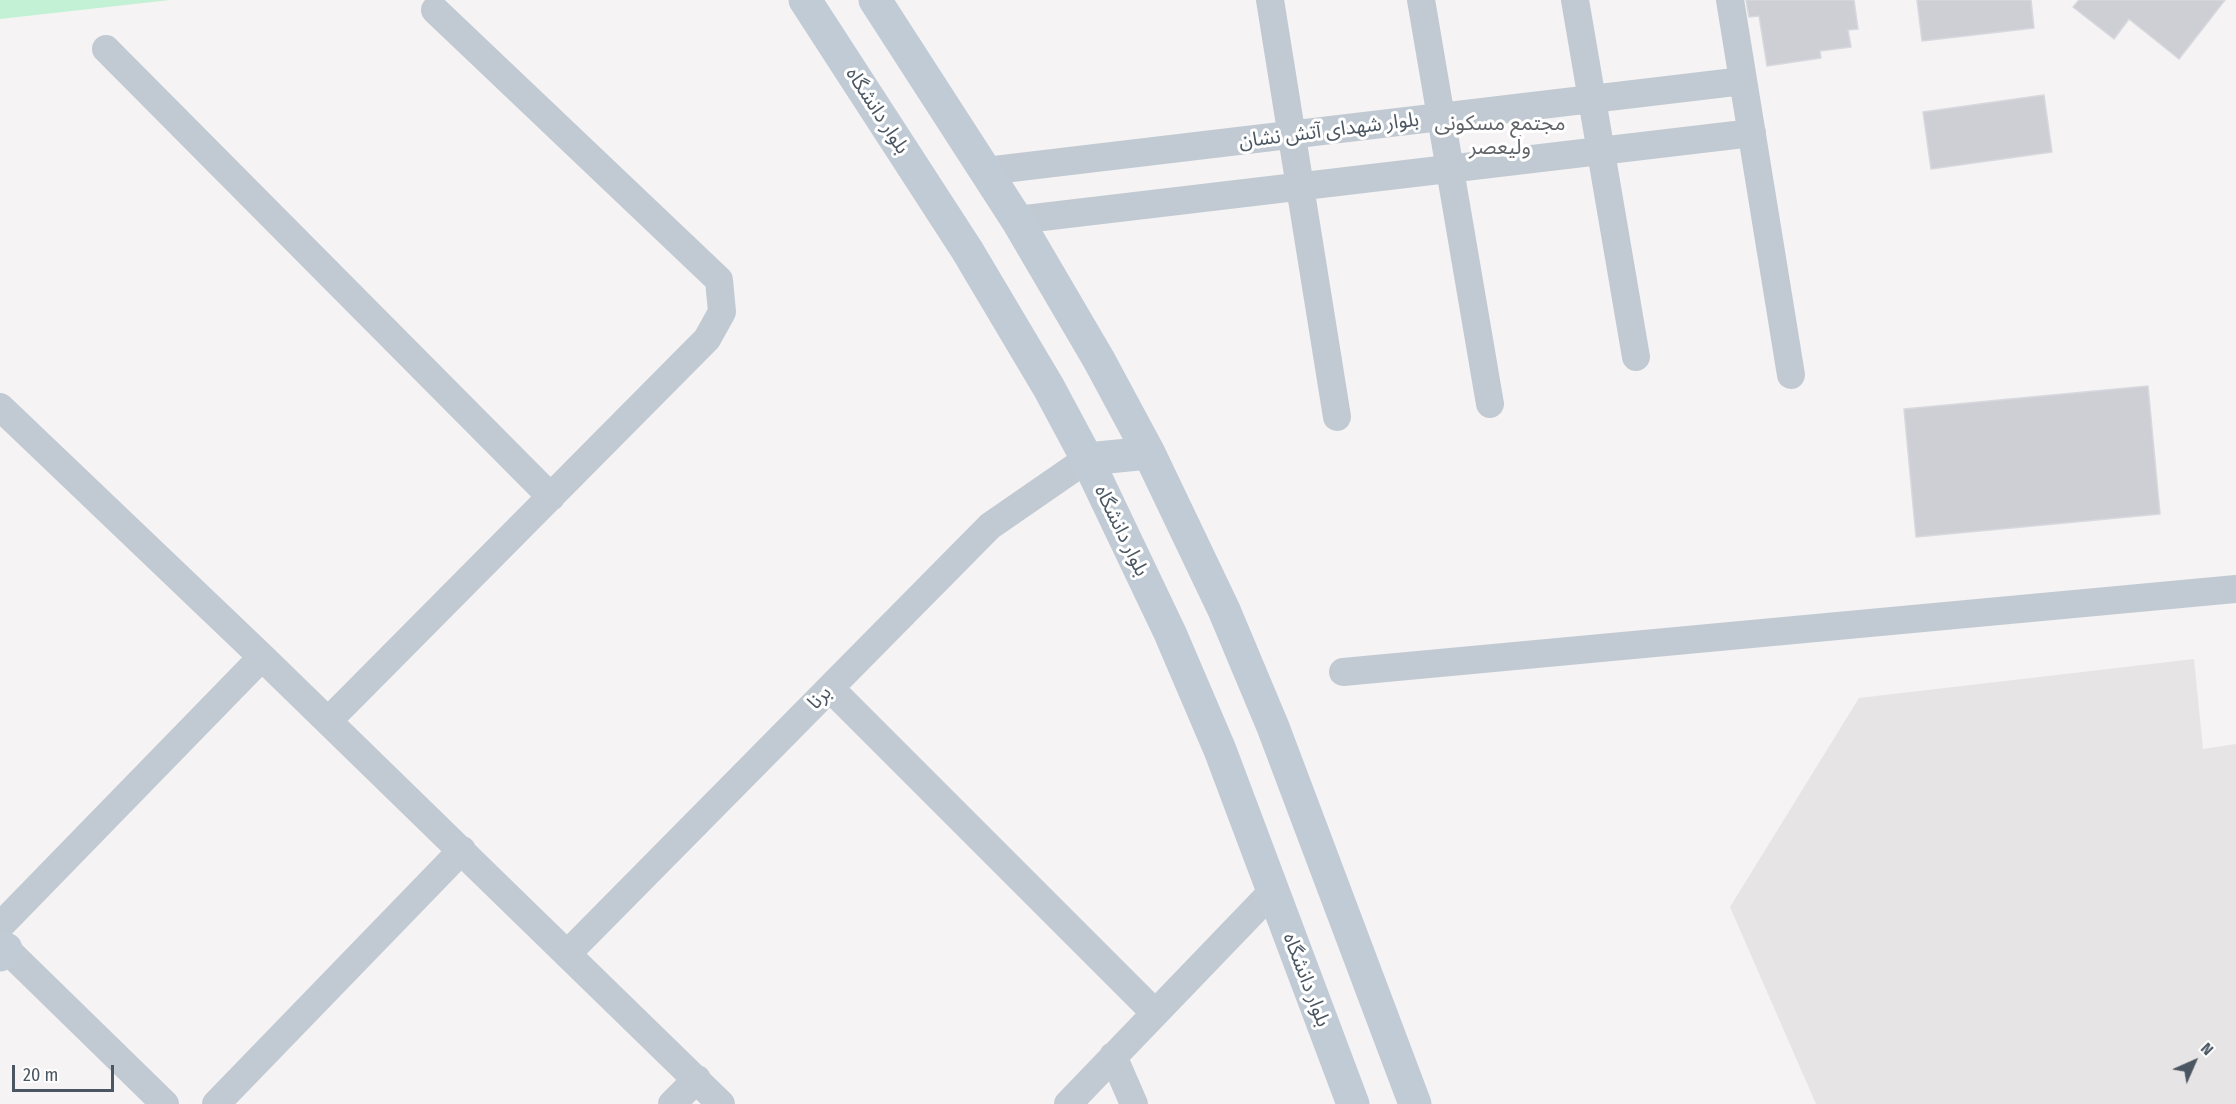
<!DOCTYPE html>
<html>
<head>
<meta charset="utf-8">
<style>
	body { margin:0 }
	#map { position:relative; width:2236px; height:1104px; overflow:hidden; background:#f5f3f3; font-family:"Fira Sans Condensed",sans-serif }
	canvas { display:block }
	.north { position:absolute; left:2164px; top:1032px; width:60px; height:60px; -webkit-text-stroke:4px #fff; paint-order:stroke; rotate:45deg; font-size:16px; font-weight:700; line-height:24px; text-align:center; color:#4a5661 }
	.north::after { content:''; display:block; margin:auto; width:21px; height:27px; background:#4a5661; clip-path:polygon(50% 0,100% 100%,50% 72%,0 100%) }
	.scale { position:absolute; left:12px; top:1065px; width:102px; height:27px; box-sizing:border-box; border:3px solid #4a5661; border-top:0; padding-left:8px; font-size:18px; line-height:21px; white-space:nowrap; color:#4a5661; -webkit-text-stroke:4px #fff; paint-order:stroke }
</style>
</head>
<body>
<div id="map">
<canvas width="2236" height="1104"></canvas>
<div class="north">N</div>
<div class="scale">20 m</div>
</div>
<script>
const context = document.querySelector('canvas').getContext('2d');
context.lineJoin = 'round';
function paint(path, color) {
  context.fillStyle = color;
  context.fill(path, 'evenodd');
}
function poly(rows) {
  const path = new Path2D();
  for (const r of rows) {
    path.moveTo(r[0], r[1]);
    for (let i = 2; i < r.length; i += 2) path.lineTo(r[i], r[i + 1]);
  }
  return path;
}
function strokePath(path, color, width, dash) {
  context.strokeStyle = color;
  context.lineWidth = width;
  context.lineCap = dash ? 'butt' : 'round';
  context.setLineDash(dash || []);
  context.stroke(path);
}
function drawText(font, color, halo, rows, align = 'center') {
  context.font = font + ' "Fira Sans Condensed","Noto Sans Arabic",sans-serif';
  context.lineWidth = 6;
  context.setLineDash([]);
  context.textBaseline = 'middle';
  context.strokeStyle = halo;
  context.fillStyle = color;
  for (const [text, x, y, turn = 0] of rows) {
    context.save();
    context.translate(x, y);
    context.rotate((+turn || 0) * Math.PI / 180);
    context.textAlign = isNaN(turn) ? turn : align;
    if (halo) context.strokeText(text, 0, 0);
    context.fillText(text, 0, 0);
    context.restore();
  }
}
paint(poly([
	[2194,659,2203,749,2236,744,2236,1104,1816,1104,1730,907,1859,698]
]), '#e6e4e5');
paint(poly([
	[0,0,170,0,0,19]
]), '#c3f1d5');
const building = poly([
	[1746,0,1854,0,1858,29,1848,30,1851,47,1820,51,1821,58,1767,66,1759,16,1749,17,1746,0],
	[1917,0,2031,0,2034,28,1922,41,1917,0],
	[2079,0,2225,0,2179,59,2129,19,2114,39,2073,7,2079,0],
	[2044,95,2052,152,1931,169,1923,112,2044,95],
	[2148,386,2160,514,1916,537,1904,409,2148,386]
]);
paint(building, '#cdcfd5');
strokePath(building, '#d7d9de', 1.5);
strokePath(poly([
	[1270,0,1337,417],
	[1421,0,1490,404],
	[1575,0,1636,357],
	[1730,0,1791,375],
	[106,49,551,497],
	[986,171,1743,81],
	[1017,220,1752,133],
	[0,407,262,657,721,1104],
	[1343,672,2236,589],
	[830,688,1155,1013],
	[328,721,707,339,722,312,719,280,435,10],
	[0,926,262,657],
	[0,943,165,1104],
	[568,953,990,526,1087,459],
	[1113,1056,1134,1104],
	[216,1104,462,850],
	[672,1104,697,1079],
	[1068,1104,1272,892]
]), '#c1cad2', 28);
strokePath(poly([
	[805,0,967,250,1049,388,1087,459,1170,633,1220,750,1353,1104],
	[875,0,1017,220,1099,360,1149,453,1224,610,1273,727,1415,1104],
	[1087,459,1149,453],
	[0,955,6,949]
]), '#c1cbd6', 33);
drawText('20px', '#4a5661', '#fff', [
	["بلوار دانشگاه",877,111,57],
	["بلوار شهدای آتش نشان",1329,131,-7],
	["بلوار دانشگاه",1121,531,64],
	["برنا",820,698,-45],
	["بلوار دانشگاه",1306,980,69]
]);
drawText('21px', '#5f6368', '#fff', [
	["مجتمع مسکونی",1500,124],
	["ولیعصر",1500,148]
]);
</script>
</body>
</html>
